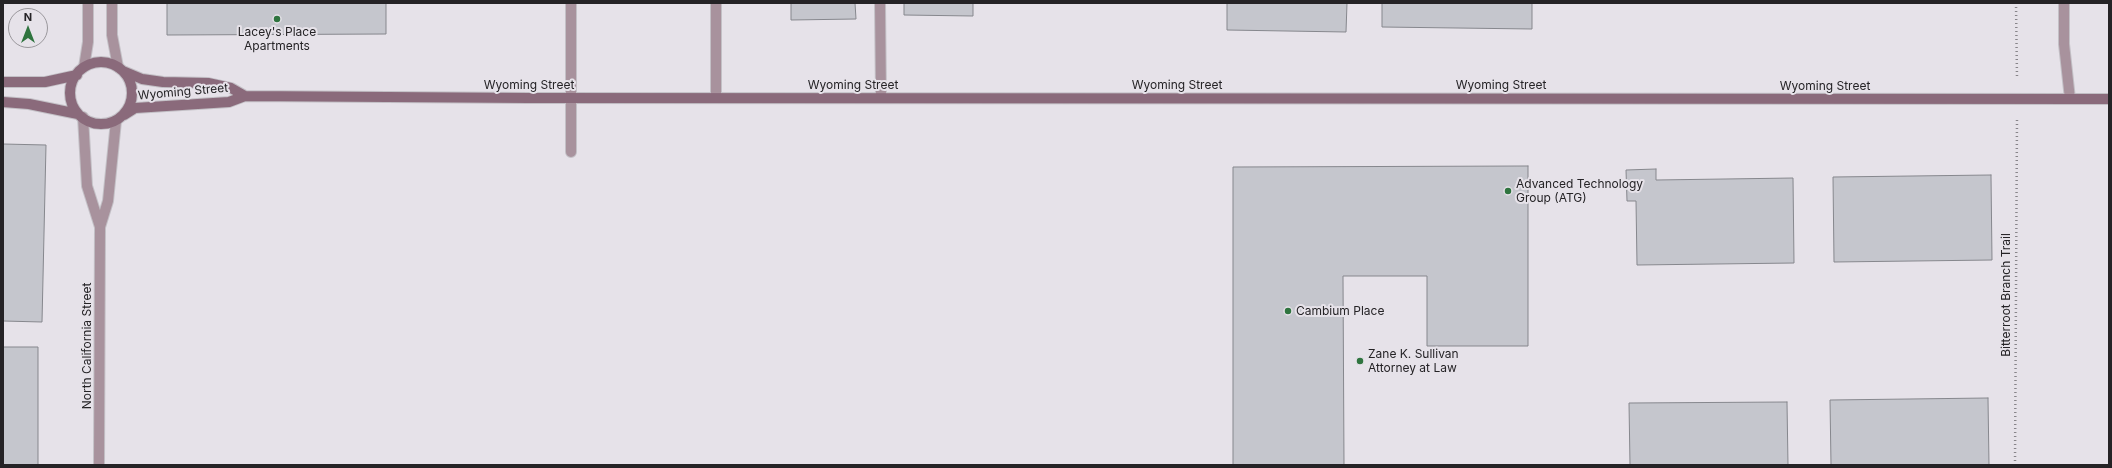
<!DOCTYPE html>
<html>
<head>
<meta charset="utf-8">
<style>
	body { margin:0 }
	#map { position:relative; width:2112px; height:468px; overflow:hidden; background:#e6e2e9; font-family:Inter,sans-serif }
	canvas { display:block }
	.frame { position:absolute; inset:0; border:4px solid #252326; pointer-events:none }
	.north { position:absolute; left:8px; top:8px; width:40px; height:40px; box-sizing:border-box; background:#e6e2e9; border:1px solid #99969b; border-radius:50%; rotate:0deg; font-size:11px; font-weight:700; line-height:16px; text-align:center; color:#252326 }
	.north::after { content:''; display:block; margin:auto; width:14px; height:18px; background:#2f743f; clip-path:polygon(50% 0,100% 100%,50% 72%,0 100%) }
</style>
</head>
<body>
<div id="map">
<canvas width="2112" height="468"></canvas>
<div class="frame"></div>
<div class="north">N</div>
</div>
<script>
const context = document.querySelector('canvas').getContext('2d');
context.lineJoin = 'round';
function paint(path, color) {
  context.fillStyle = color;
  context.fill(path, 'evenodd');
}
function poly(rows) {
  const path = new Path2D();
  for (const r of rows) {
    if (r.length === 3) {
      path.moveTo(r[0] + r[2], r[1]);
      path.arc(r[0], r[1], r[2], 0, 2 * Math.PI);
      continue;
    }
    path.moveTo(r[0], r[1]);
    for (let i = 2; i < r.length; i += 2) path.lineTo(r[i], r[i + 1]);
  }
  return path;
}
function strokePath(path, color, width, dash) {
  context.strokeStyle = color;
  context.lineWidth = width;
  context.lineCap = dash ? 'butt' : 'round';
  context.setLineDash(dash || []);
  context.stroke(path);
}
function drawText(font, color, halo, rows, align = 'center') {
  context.font = font + ' Inter,sans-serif';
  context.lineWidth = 4;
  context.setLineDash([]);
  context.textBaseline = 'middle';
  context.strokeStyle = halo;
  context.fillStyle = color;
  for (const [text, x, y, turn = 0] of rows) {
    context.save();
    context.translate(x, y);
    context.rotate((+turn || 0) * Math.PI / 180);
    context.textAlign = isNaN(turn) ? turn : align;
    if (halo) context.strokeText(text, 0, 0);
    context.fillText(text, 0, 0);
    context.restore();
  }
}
const building = poly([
	[167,3,386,3,386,34,167,35,167,3],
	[791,3,855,3,856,19,791,20,791,3],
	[904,3,973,3,973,16,904,15,904,3],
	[1227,3,1347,3,1346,32,1227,30,1227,3],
	[1382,3,1532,3,1532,29,1382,27,1382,3],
	[3,144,46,145,42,322,3,321,3,144],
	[1528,166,1528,346,1427,346,1427,276,1343,276,1344,465,1233,465,1233,167,1528,166],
	[1656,169,1656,180,1793,178,1794,263,1637,265,1636,201,1627,201,1626,170,1656,169],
	[1991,175,1992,260,1834,262,1833,177,1991,175],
	[3,347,38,347,38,465,3,465,3,347],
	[1988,398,1989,465,1831,465,1830,400,1988,398],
	[1787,402,1788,465,1630,465,1629,403,1787,402]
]);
paint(building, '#c5c6cd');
strokePath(building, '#86878d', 1);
const lane = poly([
	[716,3,716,98],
	[2064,3,2064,44,2070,99],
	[571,98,571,152]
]);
const street = poly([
	[112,3,112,35,118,67],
	[880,3,881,98],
	[84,67,88,42,88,3],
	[571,98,571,3],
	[83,117,87,186,100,227],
	[99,465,100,227,108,201,116,121]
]);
const secondary = poly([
	[101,93,31],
	[123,71,142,79,163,82,208,83,231,88,245,96],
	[3,82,45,82,77,75],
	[3,102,29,104,78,114],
	[124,115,135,108,229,102,245,96,529,98,2109,99]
]);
strokePath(lane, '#c3c0c6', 12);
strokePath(street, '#c3c0c6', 12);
strokePath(secondary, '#c3c0c6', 12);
strokePath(poly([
	[2016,3,2017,78],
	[2015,465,2017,119]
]), '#88858a', 2.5, [1, 3]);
strokePath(lane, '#a8929d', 10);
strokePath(street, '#a8929d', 10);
strokePath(secondary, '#8a6a7b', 10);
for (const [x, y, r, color] of [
	[277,19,4,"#2f743f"],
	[1508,191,4,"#2f743f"],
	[1288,311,4,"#2f743f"],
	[1360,361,4,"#2f743f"]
]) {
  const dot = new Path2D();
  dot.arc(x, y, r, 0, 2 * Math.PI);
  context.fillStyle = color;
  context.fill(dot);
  strokePath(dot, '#e6e2e9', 1.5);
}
drawText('12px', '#252326', '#e6e2e9', [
	["Lacey's Place",277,32,"center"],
	["Apartments",277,46,"center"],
	["Advanced Technology",1516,184],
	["Group (ATG)",1516,198],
	["Cambium Place",1296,311],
	["Zane K. Sullivan",1368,354],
	["Attorney at Law",1368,368]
], 'left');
drawText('12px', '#252326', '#e6e2e9', [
	["Wyoming Street",529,85],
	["Wyoming Street",853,85],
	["Wyoming Street",1177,85],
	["Wyoming Street",1501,85],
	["Wyoming Street",1825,86],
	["Wyoming Street",183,92,-5],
	["Bitterroot Branch Trail",2006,295,-90],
	["North California Street",87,346,-90]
]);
</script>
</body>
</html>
